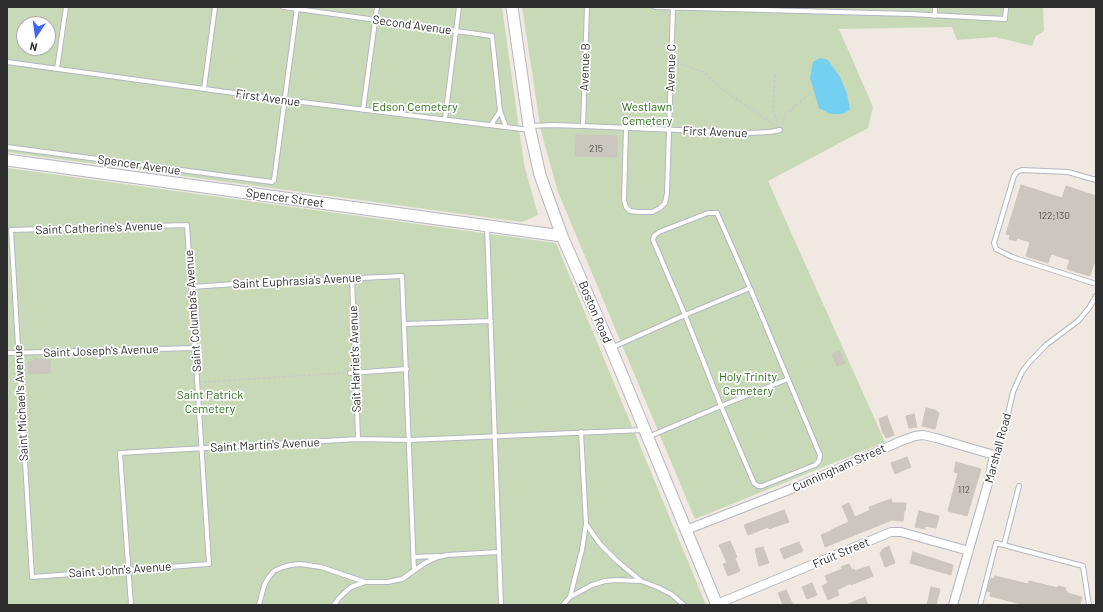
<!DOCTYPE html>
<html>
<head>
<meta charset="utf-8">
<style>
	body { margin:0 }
	#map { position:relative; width:1103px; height:612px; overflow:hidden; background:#efe9e1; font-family:Barlow,sans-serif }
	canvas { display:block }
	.frame { position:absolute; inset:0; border:8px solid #2e2e2e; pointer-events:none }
	.north { position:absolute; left:16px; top:16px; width:40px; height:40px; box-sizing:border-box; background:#fff; border:1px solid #ababab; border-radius:50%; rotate:193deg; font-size:11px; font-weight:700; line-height:16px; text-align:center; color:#2e2e2e }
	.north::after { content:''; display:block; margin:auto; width:14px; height:18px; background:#4264fb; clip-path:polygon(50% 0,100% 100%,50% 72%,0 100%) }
</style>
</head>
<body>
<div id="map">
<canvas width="1103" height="612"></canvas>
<div class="frame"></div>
<div class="north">N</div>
</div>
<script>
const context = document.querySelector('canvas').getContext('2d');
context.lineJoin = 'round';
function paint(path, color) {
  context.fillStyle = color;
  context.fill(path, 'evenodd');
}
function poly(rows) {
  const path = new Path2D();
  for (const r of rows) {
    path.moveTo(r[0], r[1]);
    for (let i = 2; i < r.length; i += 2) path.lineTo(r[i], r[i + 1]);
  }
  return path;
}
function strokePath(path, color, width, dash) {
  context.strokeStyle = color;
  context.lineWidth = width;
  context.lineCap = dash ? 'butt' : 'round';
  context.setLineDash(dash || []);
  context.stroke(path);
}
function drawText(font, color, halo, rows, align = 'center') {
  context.font = font + ' Barlow,sans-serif';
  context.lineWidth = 3.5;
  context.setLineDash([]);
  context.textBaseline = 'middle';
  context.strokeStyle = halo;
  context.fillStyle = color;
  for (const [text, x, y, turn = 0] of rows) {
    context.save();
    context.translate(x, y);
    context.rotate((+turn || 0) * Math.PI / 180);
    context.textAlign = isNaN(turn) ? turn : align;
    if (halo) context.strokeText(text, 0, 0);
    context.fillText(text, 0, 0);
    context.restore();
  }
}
paint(poly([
	[7,7,502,7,524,164,538,215,522,222,7,152],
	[24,24,48,24,48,48,24,48],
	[522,7,1043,7,1044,31,1036,36,1032,46,996,37,957,40,952,27,839,29,873,107,868,128,768,181,885,442,695,519,558,192,541,131],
	[7,168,556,243,706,605,7,605]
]), '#c8d9b8');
paint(poly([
	[820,58,828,60,840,77,847,94,850,110,842,114,830,114,819,108,810,78,813,62]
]), '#75cff0');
const building = poly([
	[576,135,617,136,617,157,575,156,576,135],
	[1021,185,1062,198,1066,186,1096,196,1096,264,1094,263,1090,276,1067,269,1070,260,1051,254,1048,263,1026,256,1030,242,1017,238,1016,241,1009,239,1010,235,1006,234,1021,185],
	[839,351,845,363,837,366,832,354,839,351],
	[35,359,50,360,50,373,29,374,28,362,35,361,35,359],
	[926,408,935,410,939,413,935,429,922,426,926,408],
	[914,414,917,427,909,428,906,416,914,414],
	[887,416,894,435,886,438,884,433,883,434,879,419,887,416],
	[907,457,911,467,895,474,891,463,907,457],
	[956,462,981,469,967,516,948,511,958,473,954,472,956,462],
	[891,499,892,503,906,503,905,511,904,511,903,521,892,520,825,547,821,535,831,531,831,530,849,522,842,506,849,503,855,517,870,510,869,507,891,499],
	[784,510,789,522,769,529,768,527,748,535,744,525,784,510],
	[919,511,939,516,936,528,925,526,925,529,915,527,919,511],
	[730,541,737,557,735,558,740,571,728,576,723,564,727,563,719,545,730,541],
	[799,542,803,551,784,559,780,549,799,542],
	[889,546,895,563,885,567,880,553,883,549,889,546],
	[763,547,769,563,759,566,755,549,763,547],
	[913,552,953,565,951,575,910,563,913,552],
	[849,564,852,570,854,569,855,571,869,566,873,576,851,585,851,583,837,590,839,595,828,600,822,586,828,583,825,576,842,569,841,567,849,564],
	[995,576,1028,584,1029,581,1058,588,1058,586,1066,588,1065,590,1067,591,1067,593,1082,597,1080,605,1025,605,990,596,991,592,987,591,991,578,994,579,995,576],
	[812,583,817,595,807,599,802,587,812,583],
	[931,587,940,589,936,605,927,605,931,587],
	[786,590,793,605,783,605,778,593,786,590],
	[865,597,868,605,846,605,865,597]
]);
paint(building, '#cbc7bf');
strokePath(building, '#cbc5ba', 1);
const lane = poly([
	[283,7,492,36,500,111,506,127],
	[655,7,910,14,1005,19,1006,7],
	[935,16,935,7],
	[7,62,285,100,530,130],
	[57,69,66,7],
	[204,89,215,7],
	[363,110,377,7],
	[445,119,459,7],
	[491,125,500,111],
	[530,126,552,125,583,126,748,133,770,132,780,130],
	[583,126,587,7],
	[626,128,624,200,626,207,630,211,639,212,652,212,660,208,665,203,667,193,673,7],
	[7,147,272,182,274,180,297,7],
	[1096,180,1068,172,1022,170,1017,172,1014,176,994,243,996,249,1012,257,1096,284],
	[187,225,209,564,32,577,11,230,187,225],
	[487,226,501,605],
	[352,278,358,439],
	[191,287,235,284,402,276,414,570],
	[405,324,491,321],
	[611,348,685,315,750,288,717,213,708,213,659,232,654,236,653,240,685,315,721,406,788,379,750,288],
	[7,353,195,348],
	[350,373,407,369],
	[581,432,586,524,600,544,616,560,641,581,657,587,671,594,684,605],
	[648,437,721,406,754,483,758,486,762,486,815,465,819,461,820,455,788,379],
	[994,455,1002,440,1013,392,1022,372,1028,364,1046,345,1078,321,1089,308,1096,296],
	[586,524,582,550,570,597,592,585,605,581,617,580,640,581],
	[1004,545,1019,486],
	[446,555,499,552],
	[414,557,439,556],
	[131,605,120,453,358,439,409,440,644,430],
	[259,605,264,586,268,578,274,571,283,567,291,565,300,564,321,567,365,582],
	[334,605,339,598,351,587,365,582,388,582,402,579,425,563,438,557,447,555],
	[563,605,570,597],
	[980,605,996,543,1083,566,1089,605]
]);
const street = poly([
	[686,530,799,486,901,441,915,436,923,435,936,438,994,455,989,480,953,605],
	[717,604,891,532,901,532,969,551]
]);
const secondary = poly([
	[512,7,529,126,540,175,562,236,611,348,717,605],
	[7,160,562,236]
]);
strokePath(lane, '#b4b7c1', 6);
strokePath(street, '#b4b7c1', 10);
strokePath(secondary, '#b4b7c1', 13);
strokePath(poly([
	[677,62,705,73,722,89,774,125],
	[775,75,773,110,778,125],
	[782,125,785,115,809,94],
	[203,382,344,373]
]), '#c9c9c9', 1.5, [3, 2]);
strokePath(lane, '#fff', 4);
strokePath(street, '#fff', 8);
strokePath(secondary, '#fff', 11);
drawText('10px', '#555452', null, [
	["215",596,149],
	["122;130",1054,216],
	["112",964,490]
]);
drawText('12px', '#2e2e2e', '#fff', [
	["Second Avenue",412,25,8],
	["Avenue B",585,67,-88],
	["Avenue C",671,68,-88],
	["First Avenue",268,98,8],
	["First Avenue",715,132,2],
	["Spencer Avenue",139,165,8],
	["Spencer Street",285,198,8],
	["Saint Catherine's Avenue",99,228,-2],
	["Saint Euphrasia's Avenue",297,281,-3],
	["Saint Columba's Avenue",193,311,-94],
	["Boston Road",595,312,67],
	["Saint Joseph's Avenue",101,351,-2],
	["Sait Harriet's Avenue",355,359,-92],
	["Saint Michael's Avenue",21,403,-93],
	["Saint Martin's Avenue",265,445,-3],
	["Marshall Road",998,448,-75],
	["Cunningham Street",839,468,-24],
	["Fruit Street",841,553,-23],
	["Saint John's Avenue",120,570,-4]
]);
drawText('12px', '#2c6e1b', '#fff', [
	["Edson Cemetery",415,107],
	["Westlawn",647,107],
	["Cemetery",647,121],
	["Holy Trinity",748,377],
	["Cemetery",748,391],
	["Saint Patrick",210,395],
	["Cemetery",210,409]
]);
</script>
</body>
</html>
